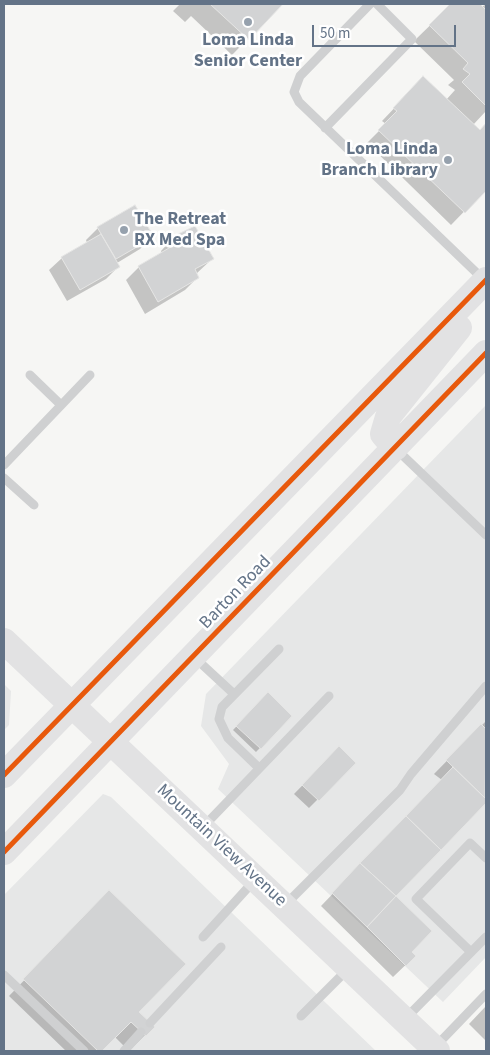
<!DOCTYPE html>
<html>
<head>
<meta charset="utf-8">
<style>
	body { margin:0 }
	#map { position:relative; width:490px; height:1055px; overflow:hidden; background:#f6f6f4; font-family:"Source Sans 3",sans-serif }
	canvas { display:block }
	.frame { position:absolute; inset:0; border:5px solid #637387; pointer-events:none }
	.scale { position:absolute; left:312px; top:25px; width:144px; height:22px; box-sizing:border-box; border:2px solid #637387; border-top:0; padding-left:6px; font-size:15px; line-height:18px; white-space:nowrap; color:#637387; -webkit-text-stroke:4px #fff; paint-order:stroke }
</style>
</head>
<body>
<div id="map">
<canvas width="490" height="1055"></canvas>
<div class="frame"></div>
<div class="scale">50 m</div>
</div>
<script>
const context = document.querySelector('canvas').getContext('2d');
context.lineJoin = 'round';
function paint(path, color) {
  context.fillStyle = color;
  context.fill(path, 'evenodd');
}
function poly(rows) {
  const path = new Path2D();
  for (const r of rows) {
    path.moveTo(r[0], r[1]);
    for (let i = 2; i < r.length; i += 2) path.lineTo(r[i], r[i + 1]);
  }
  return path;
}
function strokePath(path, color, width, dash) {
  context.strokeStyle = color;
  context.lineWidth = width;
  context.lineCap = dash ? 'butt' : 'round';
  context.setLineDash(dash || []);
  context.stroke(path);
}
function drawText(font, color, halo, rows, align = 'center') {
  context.font = font + ' "Source Sans 3",sans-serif';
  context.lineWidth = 5;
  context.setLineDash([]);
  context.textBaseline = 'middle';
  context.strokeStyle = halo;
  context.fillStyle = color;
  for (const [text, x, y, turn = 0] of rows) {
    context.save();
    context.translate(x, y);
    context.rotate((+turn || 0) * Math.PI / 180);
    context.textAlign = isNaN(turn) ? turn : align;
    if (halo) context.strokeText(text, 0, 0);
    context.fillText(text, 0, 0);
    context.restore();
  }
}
paint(poly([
	[486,405,486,957,443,1002,218,789,229,764,201,726,206,694],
	[4,684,11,691,9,725,4,730],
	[103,794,111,797,376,1051,4,1051,4,895]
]), '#e6e7e7');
paint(poly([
	[180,4,282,4,232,55,191,16,185,22,173,11],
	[452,4,478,4,482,7,486,4,486,111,473,125,480,131,486,125,486,189,451,225,367,143,386,124,382,121,423,78,446,100,455,90,448,85,454,80,414,41],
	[98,228,152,237,140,249,117,263,119,266,106,279,67,301,49,270,62,258,87,243,86,240],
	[173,238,212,259,196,274,197,278,185,290,145,314,126,280,139,267,162,254,161,251],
	[268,694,291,716,256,752,233,730],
	[486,721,486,795,483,798,486,801,394,896,410,952,415,956,393,977,321,906,442,780,434,774],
	[339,748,354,763,309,808,294,794],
	[94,908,138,1012,153,1027,129,1051,114,1036,100,1051,66,1051,9,996],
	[486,1006,486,1041,469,1024]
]), '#0003');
const building = poly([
	[210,4,283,4,249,40,210,4],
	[450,4,480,4,486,10,486,106,462,82,470,74,463,69,468,63,429,25,450,4],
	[423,76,480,130,486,123,486,191,465,213,378,130,397,111,393,108,423,76],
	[135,205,154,237,116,259,97,227,135,205],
	[195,226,214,259,195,269,199,278,158,302,138,266,176,244,172,237,195,226],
	[101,234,120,267,80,290,61,257,101,234],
	[268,692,292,716,261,749,236,726,268,692],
	[481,724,486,729,485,798,446,760,481,724],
	[339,746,356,763,319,801,302,785,339,746],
	[453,767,486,799,486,803,441,850,406,816,453,767],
	[406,816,441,850,396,896,360,863,406,816],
	[360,863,396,896,367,927,332,893,360,863],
	[109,890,186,964,139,1012,155,1027,146,1036,131,1022,102,1051,98,1051,23,979,109,890],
	[396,896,432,931,412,952,416,956,406,966,367,927,396,896]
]);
paint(building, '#d2d3d4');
strokePath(building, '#e5e5e4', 1);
strokePath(poly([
	[370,4,300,76,294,92,299,102,483,279],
	[325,128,412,39,377,4],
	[30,375,61,405],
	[396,449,486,535],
	[4,465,90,375],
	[4,478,34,505],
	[194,657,234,694],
	[259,768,228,738,219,719,222,707,279,649],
	[204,826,329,696],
	[285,905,400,790,411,774,486,686],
	[203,937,253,882],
	[471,952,416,899,470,843,486,858],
	[4,975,84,1051],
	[301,1016,348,969],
	[406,1018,486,937],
	[150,1023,221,947],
	[436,1046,486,994],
	[124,1051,141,1032]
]), '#cfd0d1', 9);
strokePath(poly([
	[395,448,383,434,388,417,459,328],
	[4,641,437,1051],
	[4,775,486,280],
	[4,852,486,353]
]), '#e2e2e3', 26);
strokePath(poly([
	[4,775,486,280],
	[4,852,486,353]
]), '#e8590c', 5);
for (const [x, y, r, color] of [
	[248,22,5,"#96a1ad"],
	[448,160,5,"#96a1ad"],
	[124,230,5,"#96a1ad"]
]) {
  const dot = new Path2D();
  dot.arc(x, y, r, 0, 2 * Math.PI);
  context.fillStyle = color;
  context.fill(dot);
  strokePath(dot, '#fff', 2);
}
drawText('bold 18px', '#637387', '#fff', [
	["Loma Linda",248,41],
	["Senior Center",248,62],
	["Loma Linda",438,150,"right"],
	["Branch Library",438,171,"right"],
	["The Retreat",134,220,"left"],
	["RX Med Spa",134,241,"left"]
]);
drawText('18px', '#637387', '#fff', [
	["Barton Road",236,593,-46],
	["Mountain View Avenue",221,846,43]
]);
</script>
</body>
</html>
